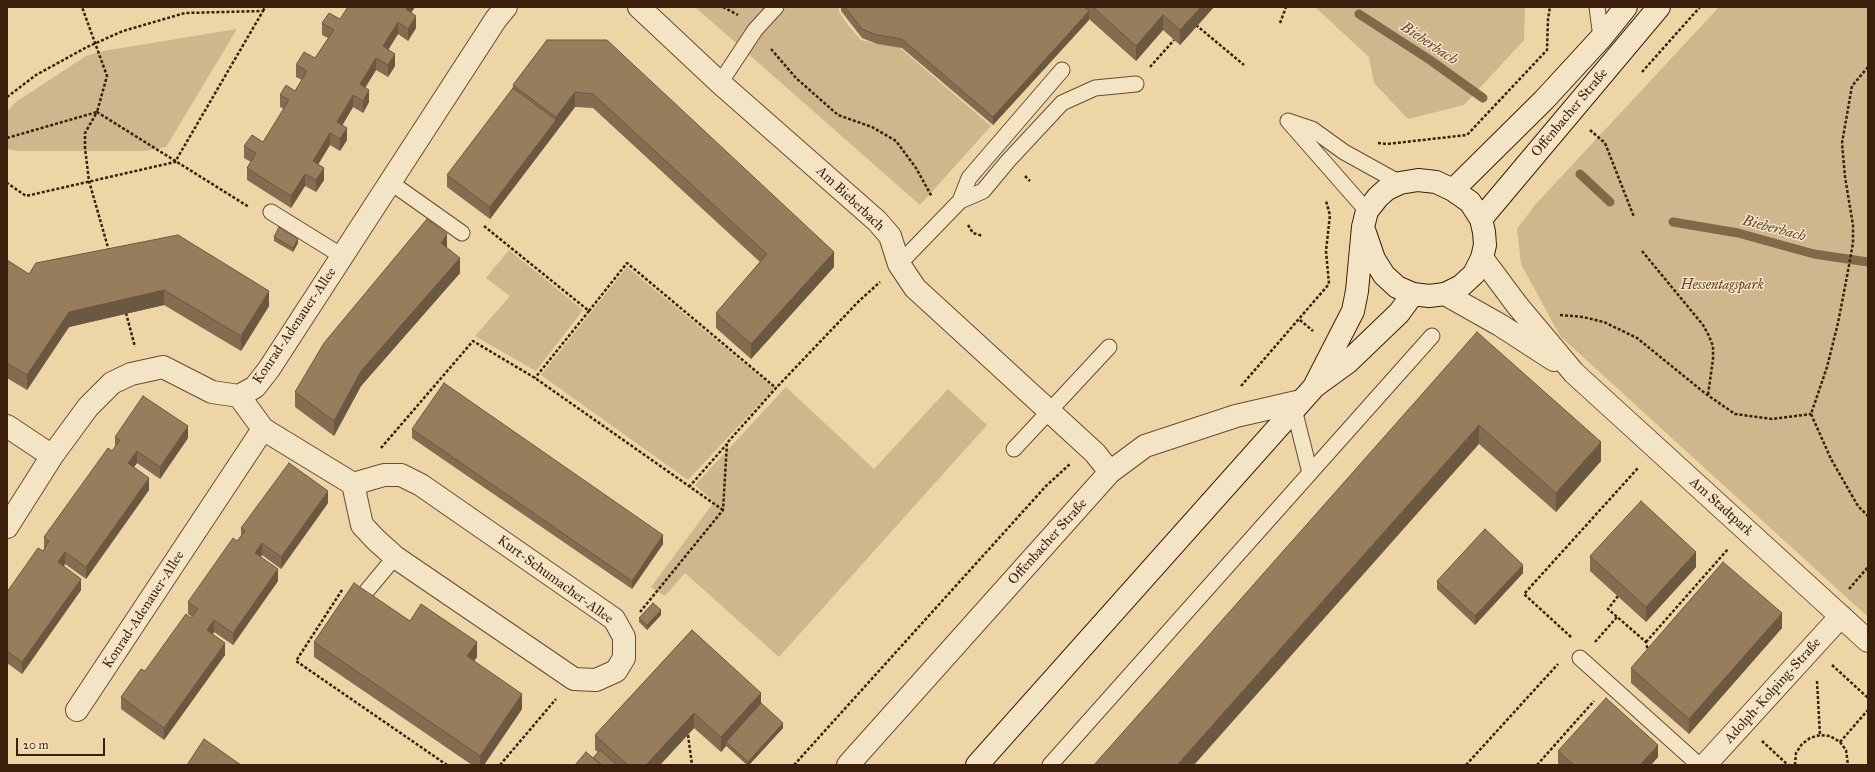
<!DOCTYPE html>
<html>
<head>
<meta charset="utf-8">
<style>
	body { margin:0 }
	#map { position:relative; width:1875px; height:772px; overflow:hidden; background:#edd5a6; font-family:"IM FELL Great Primer",serif }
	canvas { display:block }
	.frame { position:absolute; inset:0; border:8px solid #3c1e0c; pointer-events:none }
	.scale { position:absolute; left:16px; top:738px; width:89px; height:18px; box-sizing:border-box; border:2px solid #3c1e0c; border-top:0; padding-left:5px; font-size:12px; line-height:14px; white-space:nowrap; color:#3c1e0c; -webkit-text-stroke:3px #f3e4c5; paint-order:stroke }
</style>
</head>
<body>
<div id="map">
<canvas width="1875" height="772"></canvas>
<div class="frame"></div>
<div class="scale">20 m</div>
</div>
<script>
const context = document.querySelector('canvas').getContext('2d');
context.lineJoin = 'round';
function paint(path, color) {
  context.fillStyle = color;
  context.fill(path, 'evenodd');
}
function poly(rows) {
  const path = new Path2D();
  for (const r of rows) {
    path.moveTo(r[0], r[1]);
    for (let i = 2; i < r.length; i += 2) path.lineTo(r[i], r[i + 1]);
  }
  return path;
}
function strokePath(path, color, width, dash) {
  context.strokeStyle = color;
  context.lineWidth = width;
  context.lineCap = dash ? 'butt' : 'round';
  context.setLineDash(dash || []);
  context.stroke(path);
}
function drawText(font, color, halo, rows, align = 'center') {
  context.font = font + ' "IM FELL Great Primer",serif';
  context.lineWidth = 3;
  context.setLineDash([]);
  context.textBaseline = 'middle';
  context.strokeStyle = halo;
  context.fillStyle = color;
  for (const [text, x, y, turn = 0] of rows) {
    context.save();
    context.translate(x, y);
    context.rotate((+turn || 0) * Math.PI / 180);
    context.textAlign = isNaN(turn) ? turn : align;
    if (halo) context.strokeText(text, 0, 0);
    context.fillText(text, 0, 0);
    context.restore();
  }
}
paint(poly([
	[695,7,839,7,839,11,847,24,861,40,877,44,899,47,991,126,920,205],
	[1315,7,1525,7,1524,40,1464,105,1408,119,1374,83,1369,57],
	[1719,7,1868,7,1868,617,1560,336,1521,264,1517,229,1535,205],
	[237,29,166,147,144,151,20,151,7,149,7,111,16,102,86,56,103,51],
	[509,250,583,310,536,371,475,336,510,296,486,278],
	[627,267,774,388,688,480,541,375],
	[786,387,874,469,948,389,987,425,779,657,685,573,665,596,651,587,714,502,695,485]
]), '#cfb68c');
strokePath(poly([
	[1359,14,1430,60,1483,98],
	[1580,174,1610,202],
	[1673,222,1738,233,1814,254,1868,262]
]), '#826749', 9);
const lane = poly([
	[1597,7,1601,38],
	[720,83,755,30,776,7],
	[1288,121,1312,129,1344,152,1400,183],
	[1289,122,1367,211],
	[390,182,462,233],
	[960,201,969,178,1062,70],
	[271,212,342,256],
	[899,264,960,201,983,191,1008,161,1062,103,1095,88,1136,84],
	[1294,409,1310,473],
	[1014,449,1109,347],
	[365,593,395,557],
	[1580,658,1699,765],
	[1050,765,1432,336]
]);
const street = poly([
	[639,7,720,83,877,221,890,236,899,264,915,288,1095,453,1110,472],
	[1482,258,1517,305,1574,373,1868,641],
	[1445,294,1500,325,1554,360],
	[239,396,263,429,353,484,362,525,375,539,395,557,574,679,596,680,616,671,624,658,624,637,614,619,421,485,401,475,384,475,353,484],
	[7,426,52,456],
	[7,527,52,456,88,407,112,383,131,374,163,367,212,392,239,396,255,387,269,369,496,19,506,7],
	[77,710,263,429],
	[848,765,1110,472,1145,446,1236,416,1301,401],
	[1705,765,1841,616]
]);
const secondary = poly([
	[1453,190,1544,100,1601,38,1626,7],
	[1481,219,1659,7],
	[1315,385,1353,311,1357,291,1363,227,1367,211,1378,197,1387,189,1400,183,1418,180,1436,182,1453,190,1470,202,1481,219,1484,232,1485,245,1482,258,1474,274,1461,286,1445,294,1429,296,1413,294,1397,287,1384,275,1374,259,1363,227],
	[977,765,1315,386,1348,362,1399,313,1413,294]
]);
strokePath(lane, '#684c32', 17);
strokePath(street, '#684c32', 24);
strokePath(secondary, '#3c1e0c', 24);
strokePath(poly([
	[723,7,738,15],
	[263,11,265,7],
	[1280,23,1286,7],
	[1196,25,1244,65],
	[771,49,796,78,838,115,872,127,896,141,916,168,932,197],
	[1150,67,1174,40],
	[1868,67,1852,86,1842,143,1845,177,1853,225,1853,243,1848,271,1838,323,1827,367,1811,414,1831,459,1858,506,1868,516],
	[1642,72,1700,7],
	[7,97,36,75,87,47,123,31,185,13,263,11,175,162,26,196,7,183],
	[1590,130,1605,143,1634,217],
	[7,138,97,112,107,76,82,7],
	[1378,143,1387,144,1467,135,1547,50,1548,19,1550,7],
	[1025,176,1030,181],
	[968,225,973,233,983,236],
	[484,226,589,311,535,378],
	[109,251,89,181,85,148,85,133,97,112,249,207],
	[1642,251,1703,325,1709,336,1713,346,1713,359,1708,395],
	[589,311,627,263,776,388],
	[126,313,135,347],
	[1560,315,1583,317,1604,322,1637,338,1706,394,1735,414,1772,419,1811,414],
	[1300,320,1313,331],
	[1241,386,1329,284,1326,251,1330,215,1326,201],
	[381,448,473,341,535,378,723,510],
	[689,487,727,444],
	[1849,589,1868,567],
	[342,590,296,661,447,765],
	[1618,596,1608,609,1646,642,1648,651],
	[640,612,723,510,727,443,776,388,858,302,880,282],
	[1571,637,1524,594,1638,468],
	[1595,642,1617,617],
	[1646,642,1728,549],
	[1832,665,1868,698],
	[1817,681,1820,735],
	[688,735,692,765],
	[1762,741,1788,765],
	[1840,742,1868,710],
	[500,765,556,699],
	[794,765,1046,486,1070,464],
	[1466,765,1558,664],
	[1537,765,1594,701],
	[1795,765,1796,753,1802,744,1810,738,1820,735,1830,736,1840,742,1846,750,1848,765]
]), '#3c1e0c', 2.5, [3, 2]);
strokePath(lane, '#f3e4c5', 15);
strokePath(street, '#f3e4c5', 22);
strokePath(secondary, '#f3e4c5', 22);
paint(poly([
	[344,7,415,7,411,13,416,28,408,41,398,34,388,50,395,66,388,77,376,70,365,88,369,102,363,113,353,107,342,126,347,140,340,151,330,145,318,164,324,180,316,192,305,186,291,208,247,180,247,168,251,162,244,158,244,146,263,142,284,109,280,107,280,95,295,91,302,80,296,77,296,65,315,58,328,38,322,35,322,23,340,19,347,8],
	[841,7,1214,7,1180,45,1163,30,1136,61,1089,19,1089,20,993,125,902,48,877,44,862,38,841,11],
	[547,40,834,267,751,359,716,328,716,313,760,262,593,108,575,107,490,219,447,187,447,175,513,88,513,85],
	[274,237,298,243,293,252,274,241],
	[447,248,460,273,361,386,334,436,295,407,295,392],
	[7,260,29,274,36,263,269,306,241,351,164,305,69,327,27,390,7,378],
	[1477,332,1601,461,1556,512,1479,444],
	[412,429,663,544,632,589,412,438],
	[115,437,188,438,160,479,137,463,134,467,149,490,86,579,65,564,64,566,81,590,22,674,7,663,7,592,43,551,44,549,44,537,115,447],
	[328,503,281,569,262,555,261,557,278,581,233,645,214,632,213,634,225,655,164,740,121,709,121,697,145,671,192,617,188,614,188,602,237,541,241,536,241,528],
	[1590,556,1696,567,1646,622,1590,571],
	[1523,573,1475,625,1437,589,1437,581],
	[661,615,647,630,639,622,639,618],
	[410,621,477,657,474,661,522,709,484,765,472,765,314,657,314,642],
	[1782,628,1689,734,1631,683,1631,668],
	[692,630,761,703,783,728,749,765,747,765,726,746,721,752,694,728,660,765,575,765,593,758,598,752,595,750,595,735],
	[1558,751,1658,757,1651,765,1560,765,1558,763]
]), '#836c4f');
paint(poly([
	[407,7,415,7,406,21,406,9],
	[1201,7,1214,7,1180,45,1180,30],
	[1089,11,1089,20,993,125,993,117],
	[1163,15,1163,30,1136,61,1136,46],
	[416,16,416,28,408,41,408,29],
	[398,22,398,34,383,58,383,46],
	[395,54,395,66,388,77,388,65],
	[376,58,376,70,360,96,360,84],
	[369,90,369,102,363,113,363,101],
	[575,92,575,107,490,219,490,207,556,120,556,117],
	[353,95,353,107,337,134,337,122],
	[347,128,347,140,340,151,340,139],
	[330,133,330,145,313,173,313,161],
	[324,168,324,180,316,192,316,180],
	[305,174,305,186,291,208,291,196],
	[447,234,447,249,441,243],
	[298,239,298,243,293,252,293,248],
	[834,252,834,267,751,359,751,344],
	[460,258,460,273,361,386,334,436,334,421,361,371],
	[164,290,164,305,69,327,27,390,27,375,69,312],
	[269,291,269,306,241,351,241,336],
	[1479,425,1479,444,1194,765,1177,765],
	[188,426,188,438,160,479,160,467],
	[1601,442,1601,461,1556,512,1556,493],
	[137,451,137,463,128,475,128,463],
	[149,478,149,490,86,579,86,567],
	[328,491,328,503,281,569,281,557],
	[663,535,663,544,632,589,632,581],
	[262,543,262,555,255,565,255,553],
	[65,552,65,564,58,574,58,562],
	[1696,552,1696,567,1646,622,1646,607],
	[1523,565,1523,573,1475,625,1475,616],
	[278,569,278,581,233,645,233,633],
	[81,579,81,590,22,674,22,662],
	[661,610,661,615,647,630,647,625],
	[1782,613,1782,628,1689,734,1689,719],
	[214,620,214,632,207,642,207,630],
	[477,642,477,657,467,671,467,656],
	[225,643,225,655,164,740,164,728],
	[761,693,761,708,726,742,726,746,721,752,721,737],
	[522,694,522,709,484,765,480,765,480,756],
	[694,713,694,728,660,765,646,765],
	[783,723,783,728,749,765,748,765,748,762],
	[1658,745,1658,757,1651,765,1640,765]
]), '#6a5840');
const building = poly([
	[348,7,407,7,406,9,416,16,408,29,398,22,383,46,395,54,388,65,376,58,360,84,369,90,363,101,353,95,337,122,347,128,340,139,330,133,313,161,324,168,316,180,305,174,291,196,247,168,256,153,244,146,252,135,263,142,289,100,280,95,286,85,295,91,307,71,296,65,304,52,315,58,334,30,322,23,329,13,340,19,348,7],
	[845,7,1084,7,1089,11,993,117,902,39,877,35,862,29,845,7],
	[1093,7,1201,7,1180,30,1163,15,1136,46,1093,7],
	[547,40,607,40,834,252,751,344,716,313,767,254,593,94,575,92,556,117,513,85,547,40],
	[513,88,556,120,490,207,447,175,513,88],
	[427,219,447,234,441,243,460,258,361,371,334,421,295,392,324,343,427,219],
	[279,227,298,239,293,248,274,237,279,227],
	[178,235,269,291,241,336,164,290,69,312,27,375,7,363,7,260,29,274,36,263,178,235],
	[1477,332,1601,442,1556,493,1479,425,1177,765,1094,765,1477,332],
	[444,383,663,535,632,581,412,429,444,383],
	[143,396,188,426,160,467,137,451,128,463,149,478,86,567,65,552,58,562,81,579,22,662,7,651,7,592,38,548,43,551,49,541,44,537,108,448,112,451,120,440,115,437,143,396],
	[289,463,328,491,281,557,262,543,255,553,278,569,233,633,214,620,207,630,225,643,164,728,121,697,141,669,145,671,186,614,191,618,198,609,188,602,233,538,237,541,245,531,241,528,289,463],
	[1641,501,1696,552,1646,607,1590,556,1641,501],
	[1485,529,1523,565,1475,616,1437,581,1485,529],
	[1723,562,1782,613,1689,719,1631,668,1723,562],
	[354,583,410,621,421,604,477,642,467,656,522,694,480,756,314,642,354,583],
	[653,603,661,610,647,625,639,618,653,603],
	[692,630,761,693,721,737,694,713,646,765,628,765,595,735,692,630],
	[1606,698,1658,745,1640,765,1574,765,1558,751,1606,698],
	[761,703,783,723,748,762,726,742,761,703],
	[204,739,241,765,187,765,204,739],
	[600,750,617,765,602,765,593,758,600,750],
	[586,752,602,765,575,765,586,752]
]);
paint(building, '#987d5c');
strokePath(building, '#6a5840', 1);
drawText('14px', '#3c1e0c', '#f3e4c5', [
	["Offenbacher Straße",1570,113,-50],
	["Am Bieberbach",850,199,43],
	["Konrad-Adenauer-Allee",295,326,-56],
	["Am Stadtpark",1721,507,42],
	["Offenbacher Straße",1048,542,-48],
	["Kurt-Schumacher-Allee",555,580,36],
	["Konrad-Adenauer-Allee",144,610,-57],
	["Adolph-Kolping-Straße",1773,691,-48]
]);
drawText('italic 14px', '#61442c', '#f3e4c5', [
	["Hessentagspark",1722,286]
]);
drawText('italic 15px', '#654830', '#f3e4c5', [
	["Bieberbach",1429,44,34],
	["Bieberbach",1774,229,15]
]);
</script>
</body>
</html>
